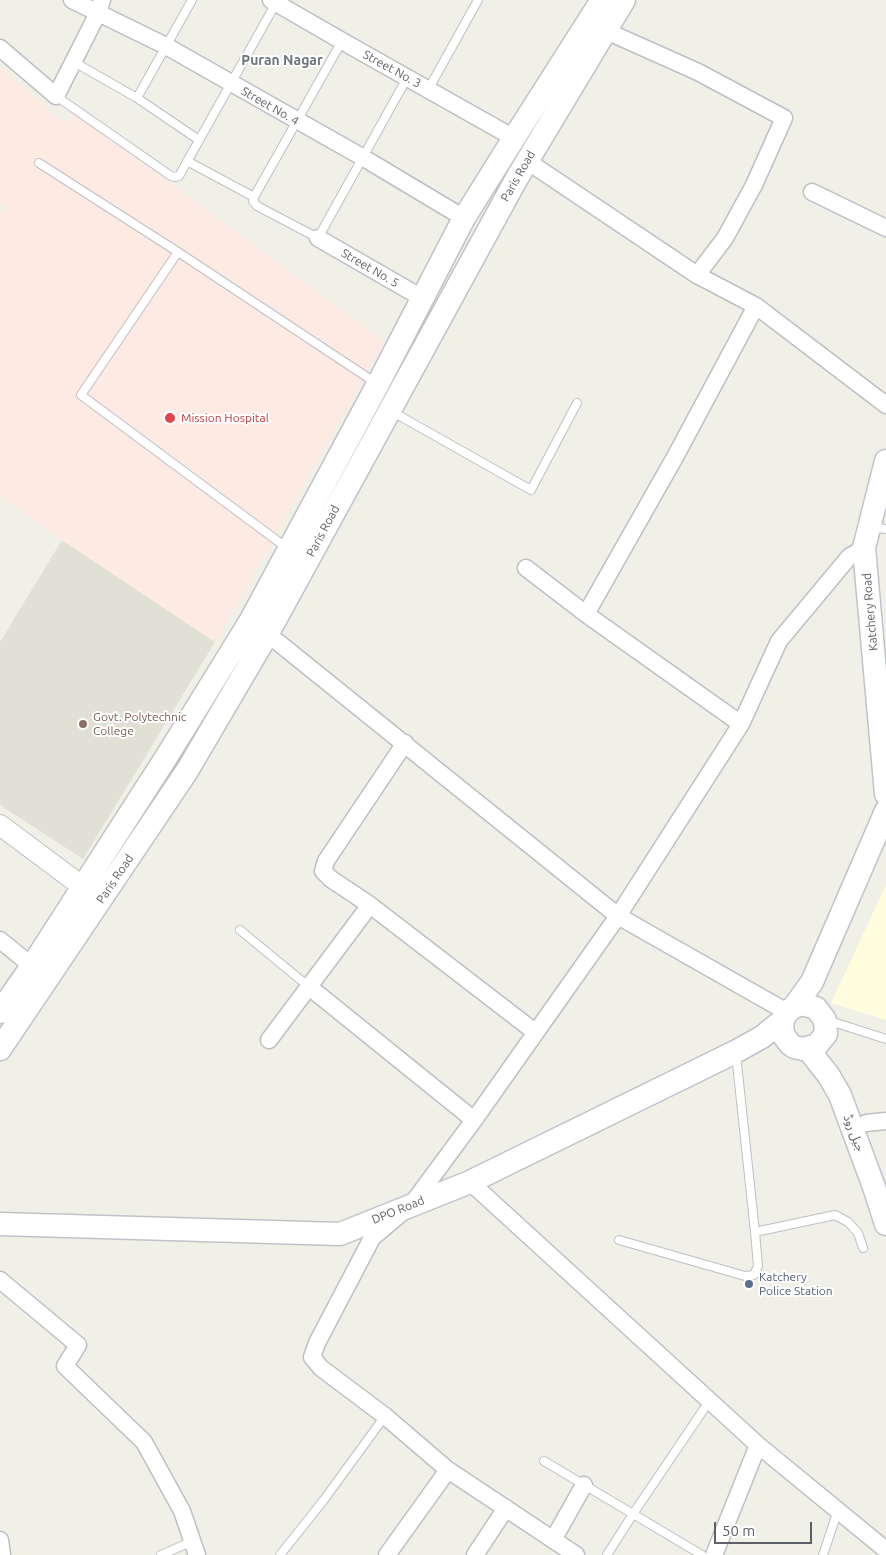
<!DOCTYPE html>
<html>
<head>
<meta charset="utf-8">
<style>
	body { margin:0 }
	#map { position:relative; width:886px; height:1555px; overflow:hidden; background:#f1f0e6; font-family:Ubuntu,sans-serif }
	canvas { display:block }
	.scale { position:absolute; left:714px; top:1522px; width:98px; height:22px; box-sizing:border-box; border:2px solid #5e6068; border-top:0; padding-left:6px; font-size:15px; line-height:18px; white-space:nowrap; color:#5e6068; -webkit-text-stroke:4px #fff; paint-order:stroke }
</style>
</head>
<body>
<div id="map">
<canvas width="886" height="1555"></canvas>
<div class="scale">50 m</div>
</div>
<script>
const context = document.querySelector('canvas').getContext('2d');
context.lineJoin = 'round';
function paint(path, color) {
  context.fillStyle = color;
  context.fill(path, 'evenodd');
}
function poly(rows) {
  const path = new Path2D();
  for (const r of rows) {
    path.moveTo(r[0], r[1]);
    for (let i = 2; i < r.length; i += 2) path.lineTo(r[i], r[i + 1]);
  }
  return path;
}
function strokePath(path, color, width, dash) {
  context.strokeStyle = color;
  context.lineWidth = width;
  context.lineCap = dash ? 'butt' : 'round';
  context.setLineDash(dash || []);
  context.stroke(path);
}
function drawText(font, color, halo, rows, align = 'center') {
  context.font = font + ' Ubuntu,"Noto Sans Arabic",sans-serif';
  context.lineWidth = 4;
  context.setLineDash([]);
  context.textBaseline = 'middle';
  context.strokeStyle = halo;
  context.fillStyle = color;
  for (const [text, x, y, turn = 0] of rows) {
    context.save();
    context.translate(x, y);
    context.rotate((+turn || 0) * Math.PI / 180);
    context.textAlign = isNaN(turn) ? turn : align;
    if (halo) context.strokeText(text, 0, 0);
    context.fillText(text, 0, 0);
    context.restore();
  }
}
paint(poly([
	[885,887,886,887,886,1020,831,1003]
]), '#fffddd');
paint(poly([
	[62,540,215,642,83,859,0,805,0,642]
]), '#e1e0d5');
paint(poly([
	[0,67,64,123,74,113,384,341,215,642,62,540,0,496,0,214,5,208,0,203]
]), '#fdeae3');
const service = poly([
	[342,41,254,197,253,201,257,206,318,238,407,78],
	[74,62,137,98,199,140],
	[428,90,478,0],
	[56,96,171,176,175,177,179,176,276,3],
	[137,98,192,0],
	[187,161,254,197],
	[39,163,178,252,376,383],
	[178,252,81,395,287,548],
	[391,411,531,490,577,403],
	[872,527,886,529],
	[240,930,308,986],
	[827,1020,886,1039],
	[755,1232,835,1215,848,1222,858,1233,863,1248],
	[619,1240,745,1276,754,1275,758,1266,755,1232,736,1054],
	[544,1461,702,1555],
	[161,1555,193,1541],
	[280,1555,323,1501,385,1416],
	[607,1555,633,1514,710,1400],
	[823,1555,838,1510]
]);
const minor = poly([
	[72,0,166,46,362,157,464,218],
	[271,0,342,41,514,138],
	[595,26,698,72,784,118,754,185,725,238,697,275],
	[0,48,56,96,98,13,102,0],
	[527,161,697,275,756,306,886,405],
	[812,192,886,228],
	[318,238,422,298],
	[526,568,586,614,741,724],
	[586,614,675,457,756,306],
	[259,627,618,916,787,1012],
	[405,743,326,861,323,871,331,879,370,905,535,1032],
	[0,940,32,966],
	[308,986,474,1120],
	[269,1040,370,905],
	[866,1123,886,1121],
	[470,1182,758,1445,886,1550],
	[0,1280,78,1345,65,1366,144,1442,182,1511,197,1555],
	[0,1540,2,1555],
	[553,1540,584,1485],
	[387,1555,448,1470],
	[475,1555,506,1508],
	[576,1555,448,1470,385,1416,321,1368,312,1357,317,1343,372,1238,412,1204,474,1120,618,916,741,724,779,641,849,557,864,548],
	[714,1555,758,1445]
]);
const tertiary = poly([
	[0,825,83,887]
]);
const secondary = poly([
	[886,461,864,548,886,794],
	[794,1007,802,1004,816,1008,825,1020,826,1034,817,1045,803,1049,794,1047,790,1044,784,1036,782,1028,783,1020,787,1012,794,1007,812,982,886,811],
	[0,1012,32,966,167,756,251,620,378,384,464,218,514,138,602,0],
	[0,1049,187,771,268,633,517,178,624,0],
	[808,1049,829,1076,840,1095,874,1187,886,1224],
	[0,1224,340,1234,470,1182,735,1052,762,1037,783,1020]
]);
strokePath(service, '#bebfc5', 10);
strokePath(minor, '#bebfc5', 19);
strokePath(tertiary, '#bebfc5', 22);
strokePath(secondary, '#c0c2ca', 25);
strokePath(service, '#fff', 8);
strokePath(minor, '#fff', 16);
strokePath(tertiary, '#fff', 20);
strokePath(secondary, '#fff', 22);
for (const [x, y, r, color] of [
	[170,418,6,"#e0444e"],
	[83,724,5,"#8d6e63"],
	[749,1284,5,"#5c6f8a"]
]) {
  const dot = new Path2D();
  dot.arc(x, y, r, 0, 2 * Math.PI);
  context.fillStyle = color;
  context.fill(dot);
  strokePath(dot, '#fff', 2);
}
drawText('12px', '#5e6068', '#fff', [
	["Street No. 3",392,69,29],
	["Street No. 4",270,106,30],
	["Paris Road",518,176,-60],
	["Street No. 5",370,268,30],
	["Paris Road",323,531,-62],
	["Katchery Road",870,612,-95],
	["Paris Road",115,879,-56],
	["جیل روڈ",854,1133,69],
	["DPO Road",398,1210,-22]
]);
drawText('12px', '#be3a42', '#fff', [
	["Mission Hospital",181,418]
], 'left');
drawText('12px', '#785e54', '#fff', [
	["Govt. Polytechnic",93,717],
	["College",93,731]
], 'left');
drawText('12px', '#4e5e75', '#fff', [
	["Katchery",759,1277],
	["Police Station",759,1291]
], 'left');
drawText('bold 14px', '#6e727a', '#fff', [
	["Puran Nagar",282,60]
]);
</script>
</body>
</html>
